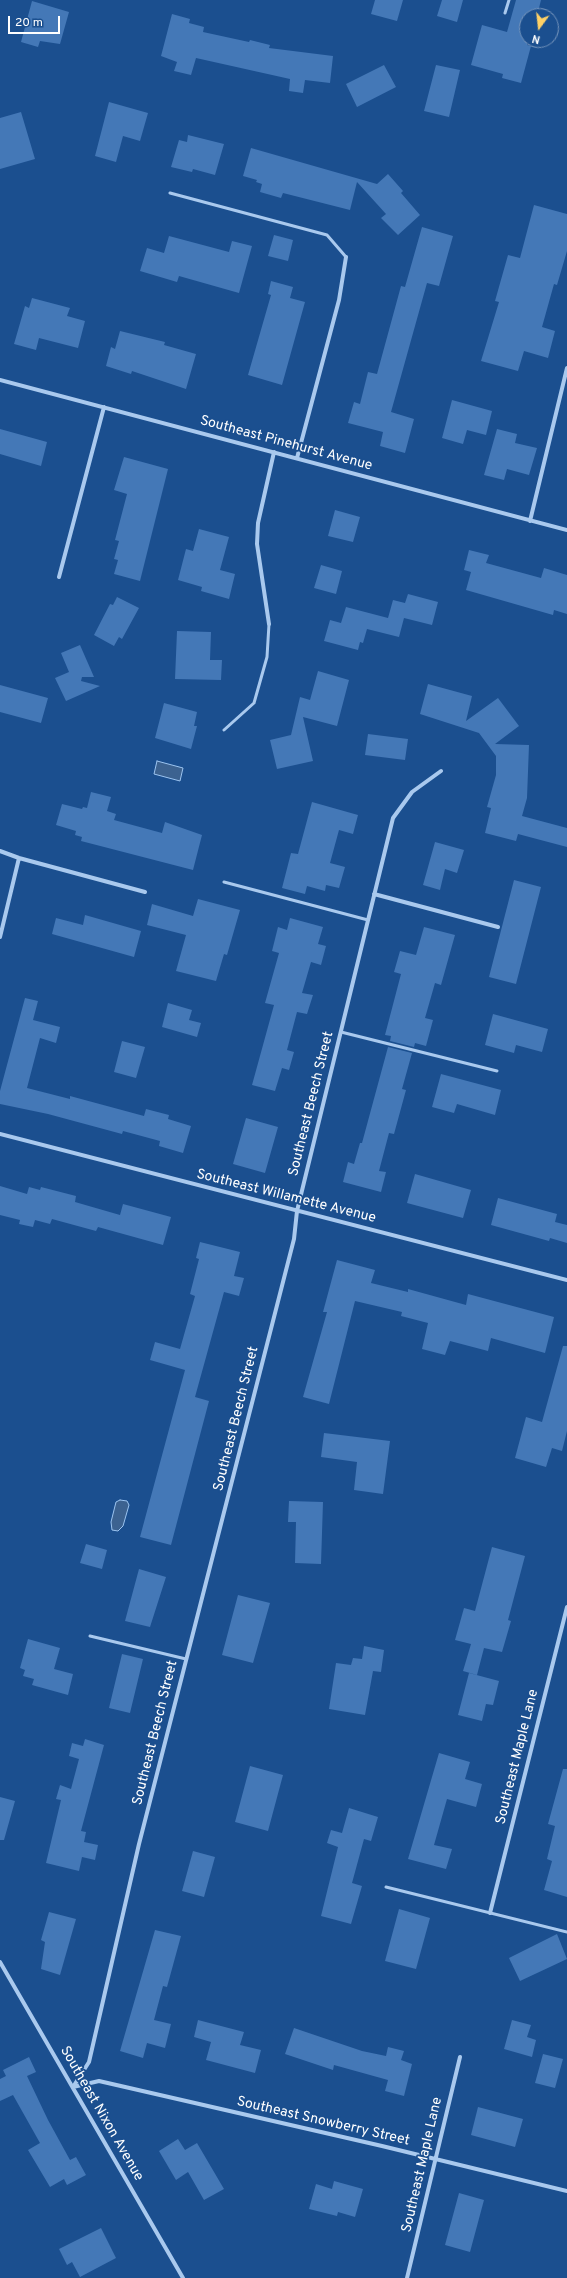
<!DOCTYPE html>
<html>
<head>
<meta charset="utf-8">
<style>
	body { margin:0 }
	#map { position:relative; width:567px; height:2278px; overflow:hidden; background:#1b4f8f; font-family:Overpass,sans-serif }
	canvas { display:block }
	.north { position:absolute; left:519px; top:8px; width:40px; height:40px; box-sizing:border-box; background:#1b4f8f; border:1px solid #7695bc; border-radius:50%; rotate:195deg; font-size:11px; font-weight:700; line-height:16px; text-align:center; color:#fff }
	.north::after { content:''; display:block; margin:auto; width:14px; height:18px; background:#ffd166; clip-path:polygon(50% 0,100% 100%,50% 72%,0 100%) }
	.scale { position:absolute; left:8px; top:16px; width:52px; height:18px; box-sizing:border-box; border:2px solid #fff; border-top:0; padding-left:5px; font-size:12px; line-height:14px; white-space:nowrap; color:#fff; -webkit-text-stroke:3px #1b4f8f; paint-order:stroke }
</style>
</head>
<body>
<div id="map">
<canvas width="567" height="2278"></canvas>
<div class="north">N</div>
<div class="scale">20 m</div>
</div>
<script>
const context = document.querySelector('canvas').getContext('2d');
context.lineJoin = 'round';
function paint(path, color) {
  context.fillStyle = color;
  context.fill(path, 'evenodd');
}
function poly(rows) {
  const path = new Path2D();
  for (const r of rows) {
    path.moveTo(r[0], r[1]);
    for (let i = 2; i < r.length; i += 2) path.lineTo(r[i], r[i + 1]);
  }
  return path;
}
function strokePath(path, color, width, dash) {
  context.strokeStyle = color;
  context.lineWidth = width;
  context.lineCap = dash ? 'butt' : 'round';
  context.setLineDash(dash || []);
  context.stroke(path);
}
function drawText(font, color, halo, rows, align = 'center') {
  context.font = font + ' Overpass,sans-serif';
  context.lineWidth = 3.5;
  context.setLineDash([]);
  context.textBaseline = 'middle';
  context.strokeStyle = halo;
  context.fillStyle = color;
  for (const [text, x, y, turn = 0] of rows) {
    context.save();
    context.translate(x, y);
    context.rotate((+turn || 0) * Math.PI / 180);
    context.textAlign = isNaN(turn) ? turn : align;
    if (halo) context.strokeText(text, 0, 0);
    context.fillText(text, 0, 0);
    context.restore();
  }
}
const water = poly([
	[157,761,183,768,180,781,154,774,157,761],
	[120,1500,127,1501,129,1505,123,1526,118,1531,112,1530,111,1522,116,1502,120,1500]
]);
paint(water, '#3c6290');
strokePath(water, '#9cc4f0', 1);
paint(poly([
	[375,0,403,0,397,21,371,14],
	[442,0,463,0,457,22,437,16],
	[516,0,541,0,537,16,527,16,527,45,531,46,521,83,502,78,503,74,471,65,482,25,507,32],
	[32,1,69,12,60,44,40,41,38,47,21,42],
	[172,14,190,19,189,23,204,27,203,32,249,42,250,40,270,45,269,48,333,56,330,83,305,80,303,93,289,91,290,79,196,58,191,75,174,71,177,62,161,56],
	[384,65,396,87,357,107,346,84],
	[436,65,460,70,449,117,424,111],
	[109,102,148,113,140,141,123,136,116,162,95,156],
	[21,112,35,159,0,169,0,118],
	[188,135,224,144,215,175,193,169,192,172,171,167,179,140,187,142],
	[251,148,377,184,388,174,403,191,401,193,420,215,398,235,381,218,386,214,357,182,350,210,283,193,281,198,260,192,262,184,256,182,257,180,243,176],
	[534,205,567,214,567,251,557,285,554,284,542,327,555,331,548,358,524,351,518,371,481,361,499,302,495,301,508,255,520,258],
	[422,227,453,236,439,286,427,283,391,412,414,419,405,453,380,446,383,432,348,423,354,402,360,404,368,372,377,374,401,286,405,287],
	[274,235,293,240,288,261,268,256],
	[169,236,229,252,232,241,252,246,239,293,179,276,177,282,140,271,147,248,164,253],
	[271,281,293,287,290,298,305,302,282,385,248,375,271,295,268,294],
	[32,298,70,308,67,316,85,321,78,348,39,338,36,350,14,344,25,306,29,308],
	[120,331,165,342,164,345,196,354,186,389,132,371,131,374,106,366,111,347,115,349],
	[452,400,492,411,486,435,467,430,463,444,442,438],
	[0,429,47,442,41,466,0,454],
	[497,429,517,434,515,443,537,448,529,475,507,469,504,480,484,475],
	[124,457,168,469,140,581,114,574,118,560,114,559,119,541,115,540,127,494,114,490],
	[335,510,360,517,353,542,328,536],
	[199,529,229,537,220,570,235,574,229,599,201,591,202,587,178,580,186,549,193,551],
	[469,550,489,555,486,563,541,578,544,568,567,575,567,614,554,610,553,615,466,590,471,572,464,570],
	[321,565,342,571,336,594,314,588],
	[408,594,438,602,432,625,404,618,399,637,367,629,363,643,360,642,358,650,324,641,330,620,341,623,346,607,388,618,393,600,405,603],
	[117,597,139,608,122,639,119,637,114,646,94,635,110,604,113,605],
	[177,631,211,632,210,660,222,660,221,680,175,679],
	[80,645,94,677,82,677,81,681,100,686,66,701,55,678,69,672,61,653],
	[318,671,349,680,337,726,303,717,313,761,277,769,270,740,291,735,300,697,310,700],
	[428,684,472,696,466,721,498,698,519,726,495,744,529,745,527,798,522,816,567,828,567,847,518,834,516,841,485,833,491,808,487,807,496,775,496,756,479,733,420,714],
	[0,685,48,698,41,723,0,712],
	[164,703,197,712,194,726,197,726,191,749,155,738],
	[368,734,408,739,405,760,365,755],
	[91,792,111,797,107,811,116,814,114,820,162,833,165,822,202,835,193,870,81,841,82,837,75,835,76,831,56,825,62,804,82,809,83,807,87,808],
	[312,802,358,815,353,834,339,830,330,863,345,867,339,888,326,885,325,891,307,886,305,894,282,888,291,853,298,854],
	[435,842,464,850,457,873,445,869,440,890,423,885],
	[514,880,541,887,516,984,489,977],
	[198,899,240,910,227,955,224,954,216,981,176,971,186,935,147,925,152,904,193,916],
	[85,915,141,931,134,957,52,934,56,918,83,925],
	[290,918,323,927,318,944,326,946,321,965,311,962,302,993,313,995,307,1014,297,1012,287,1050,294,1052,289,1070,282,1068,275,1091,252,1085,274,1005,265,1003,279,953,272,951,278,927,287,930],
	[424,927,455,935,441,985,435,983,425,1018,433,1020,426,1046,415,1043,414,1047,390,1041,391,1036,385,1035,401,974,394,972,400,951,416,955],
	[25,998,38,1001,33,1020,60,1027,56,1043,40,1038,27,1088,70,1099,70,1096,144,1116,146,1109,169,1115,168,1119,191,1126,183,1153,159,1146,160,1141,123,1131,122,1134,48,1114,0,1104,0,1091],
	[168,1003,192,1010,189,1020,201,1023,197,1037,162,1027],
	[493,1014,548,1029,542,1052,516,1045,514,1053,485,1045],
	[122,1041,145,1047,136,1078,114,1072],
	[388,1047,412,1053,402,1089,406,1090,394,1134,389,1133,379,1171,386,1172,381,1192,343,1182,348,1162,354,1164,360,1143,362,1143],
	[441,1074,501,1090,495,1115,457,1104,454,1113,432,1107],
	[246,1118,278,1127,265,1173,233,1164],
	[415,1174,471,1190,463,1218,407,1203],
	[0,1186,27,1194,29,1187,40,1190,41,1187,76,1196,75,1202,120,1215,123,1204,171,1217,163,1245,98,1227,96,1231,52,1219,50,1224,35,1220,33,1227,19,1224,20,1220,0,1215],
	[498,1198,557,1214,555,1222,567,1225,567,1243,550,1238,549,1241,491,1225],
	[200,1242,240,1252,234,1276,244,1278,239,1296,224,1292,195,1397,209,1401,171,1545,140,1537,185,1370,150,1360,155,1342,180,1349,195,1296,190,1294,199,1259,196,1258],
	[337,1260,375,1270,371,1283,408,1292,408,1289,466,1305,468,1294,554,1317,545,1353,491,1338,488,1351,450,1341,445,1355,422,1349,428,1323,401,1316,402,1312,355,1301,329,1404,303,1397,327,1312,323,1312],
	[563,1346,567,1346,567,1431,562,1451,552,1448,546,1467,515,1458,526,1417,542,1422],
	[324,1433,390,1441,383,1494,354,1490,357,1462,321,1457],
	[289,1501,323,1502,321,1564,295,1563,296,1522,288,1522],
	[86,1544,107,1550,102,1569,80,1563],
	[492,1547,525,1556,508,1620,511,1621,502,1652,484,1648,477,1675,463,1671,471,1644,455,1640,464,1608,475,1611],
	[139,1569,166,1577,150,1627,125,1621],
	[238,1595,270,1603,253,1663,222,1655],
	[28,1639,60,1648,54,1669,73,1674,68,1695,32,1685,34,1679,23,1676,25,1670,20,1668],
	[364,1646,384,1650,381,1672,373,1671,365,1715,329,1709,336,1663,351,1665,353,1658,362,1659],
	[122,1654,143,1659,130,1713,109,1708],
	[469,1673,499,1681,493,1705,486,1704,482,1721,458,1715],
	[85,1739,104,1745,81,1831,86,1832,84,1842,98,1845,95,1860,82,1857,79,1871,46,1863,61,1800,56,1799,60,1785,71,1789,79,1759,69,1756,72,1743,83,1746],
	[439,1753,470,1762,465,1779,482,1784,476,1807,447,1799,434,1845,452,1849,446,1869,408,1859],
	[250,1766,283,1775,268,1831,235,1822],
	[563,1769,567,1769,567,1897,544,1890,552,1861,547,1859,555,1826,548,1824],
	[0,1797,15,1801,4,1840,0,1840],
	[349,1808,378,1817,371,1841,364,1839,352,1883,362,1886,351,1924,321,1916,338,1847,327,1843,331,1830,342,1833],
	[193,1851,215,1857,204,1897,182,1891],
	[399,1909,430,1918,416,1969,385,1961],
	[49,1912,76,1919,60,1975,41,1969,45,1942,41,1940],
	[155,1930,181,1936,167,1987,163,1986,154,2020,171,2024,165,2048,147,2043,143,2058,120,2051],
	[557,1934,567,1959,520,1981,509,1958],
	[198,2020,244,2032,240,2045,261,2050,255,2073,206,2060,211,2042,194,2037],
	[512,2020,531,2025,527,2037,536,2040,532,2057,504,2049],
	[294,2028,362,2051,386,2056,388,2047,404,2051,401,2060,412,2064,404,2096,385,2091,388,2080,334,2065,333,2070,285,2054],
	[543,2054,563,2059,555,2088,535,2083],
	[29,2057,36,2072,27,2076,48,2120,70,2160,76,2157,86,2175,67,2185,64,2179,50,2187,28,2150,40,2143,13,2095,0,2101,0,2079,6,2076,3,2070],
	[478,2107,523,2119,515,2147,471,2135],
	[178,2139,185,2150,197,2143,224,2189,204,2200,188,2172,176,2180,159,2151],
	[334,2181,363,2189,355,2217,338,2212,337,2216,309,2209,316,2184,332,2189],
	[459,2193,484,2200,470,2252,445,2245],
	[101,2228,116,2258,80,2277,72,2262,67,2265,59,2249]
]), '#4478b7');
strokePath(poly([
	[505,13,509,0],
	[170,193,327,235,346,257],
	[224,730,254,703,267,657,269,624],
	[224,882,368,920],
	[341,1032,497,1071],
	[90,1636,186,1659],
	[386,1887,567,1932]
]), '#a9c9ee', 3);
strokePath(poly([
	[0,380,567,530],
	[297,458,339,300,346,257],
	[530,521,567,368],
	[59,577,104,407],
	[269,624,257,544,258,523,274,452],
	[0,851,19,858,145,892],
	[374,894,498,927],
	[0,937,19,858],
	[0,1134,567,1280],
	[490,1913,567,1607],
	[0,1962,183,2278],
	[73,2087,89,2062,139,1844,294,1239,297,1211,393,818,412,792,441,771],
	[73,2087,99,2081,382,2146,567,2191],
	[407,2278,460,2057]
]), '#a9c9ee', 4);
drawText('14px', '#fff', '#1b4f8f', [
	["Southeast Pinehurst Avenue",286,444,15],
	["Southeast Beech Street",312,1104,-76],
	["Southeast Willamette Avenue",286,1197,14],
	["Southeast Beech Street",237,1419,-76],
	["Southeast Beech Street",156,1733,-76],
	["Southeast Maple Lane",518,1757,-76],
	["Southeast Nixon Avenue",101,2114,60],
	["Southeast Snowberry Street",323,2122,13],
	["Southeast Maple Lane",423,2165,-77]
]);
</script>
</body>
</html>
